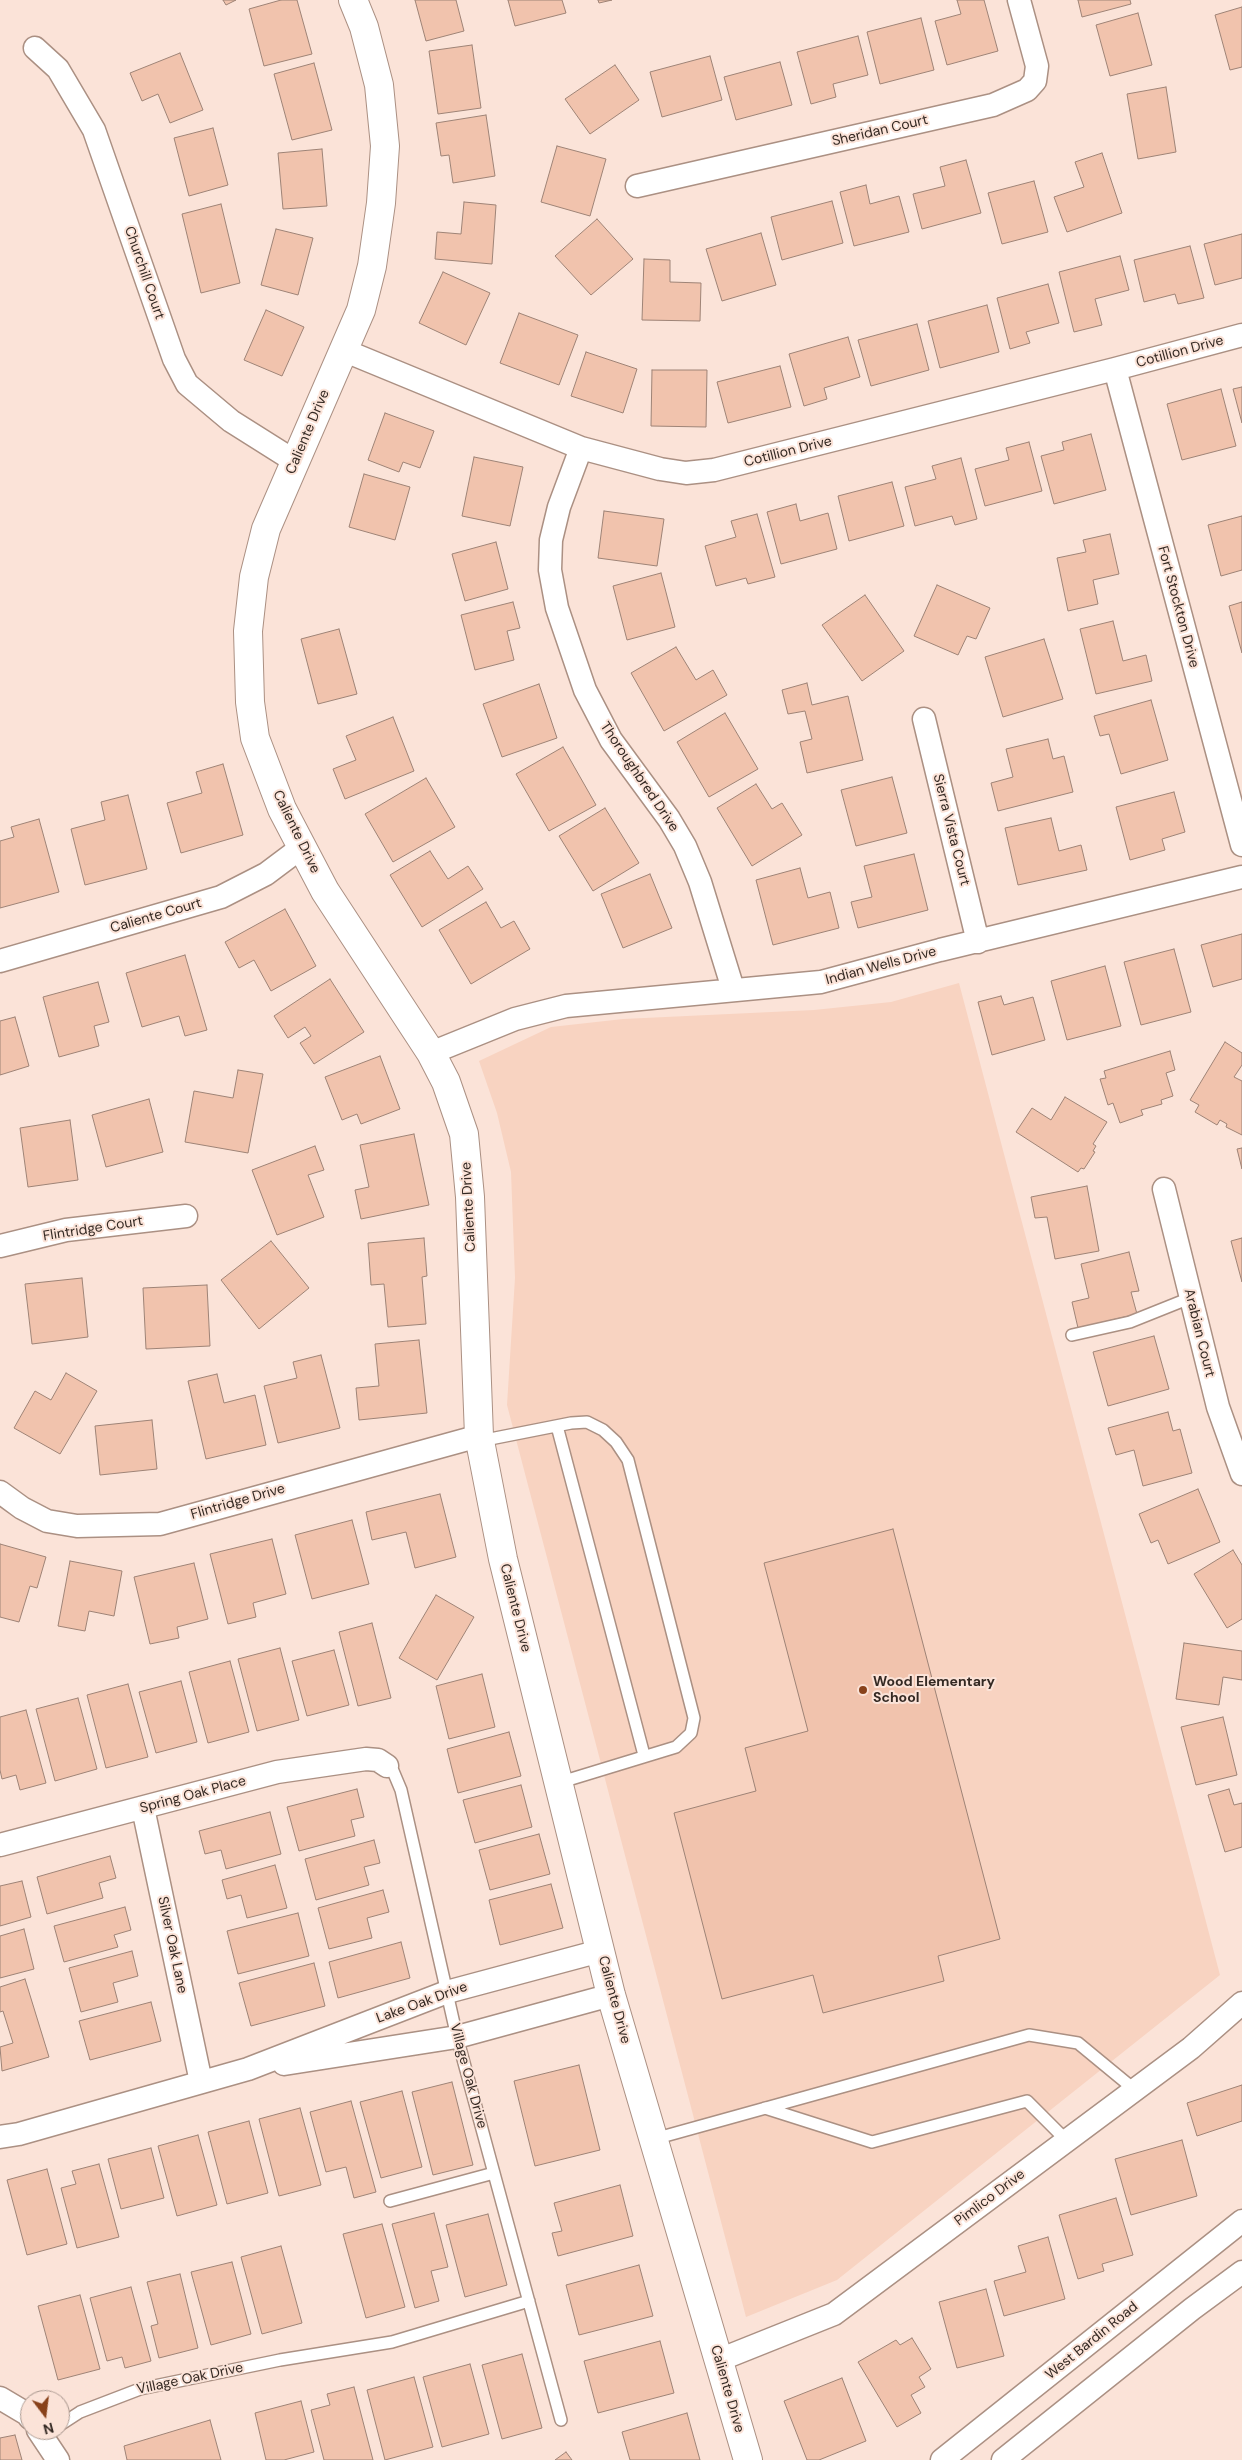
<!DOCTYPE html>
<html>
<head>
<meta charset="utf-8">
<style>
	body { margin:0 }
	#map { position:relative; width:1242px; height:2460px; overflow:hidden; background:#fbe3d8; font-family:"DM Sans",sans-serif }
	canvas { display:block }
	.north { position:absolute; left:20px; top:2390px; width:50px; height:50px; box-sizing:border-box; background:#fbe3d8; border:1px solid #ab9990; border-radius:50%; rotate:165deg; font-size:14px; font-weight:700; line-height:20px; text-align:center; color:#342923 }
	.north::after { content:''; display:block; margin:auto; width:18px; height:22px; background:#88421b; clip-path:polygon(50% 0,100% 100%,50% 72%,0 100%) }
</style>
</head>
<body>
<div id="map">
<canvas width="1242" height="2460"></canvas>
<div class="north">N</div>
</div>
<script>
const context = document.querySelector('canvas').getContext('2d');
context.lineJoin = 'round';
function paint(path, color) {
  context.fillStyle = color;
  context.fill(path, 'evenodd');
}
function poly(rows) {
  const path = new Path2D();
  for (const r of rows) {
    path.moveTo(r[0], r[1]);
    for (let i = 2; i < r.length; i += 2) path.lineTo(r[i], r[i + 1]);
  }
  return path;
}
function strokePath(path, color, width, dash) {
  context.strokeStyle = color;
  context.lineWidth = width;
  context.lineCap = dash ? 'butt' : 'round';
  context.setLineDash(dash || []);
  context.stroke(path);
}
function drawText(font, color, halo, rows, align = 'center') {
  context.font = font + ' "DM Sans",sans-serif';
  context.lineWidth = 4;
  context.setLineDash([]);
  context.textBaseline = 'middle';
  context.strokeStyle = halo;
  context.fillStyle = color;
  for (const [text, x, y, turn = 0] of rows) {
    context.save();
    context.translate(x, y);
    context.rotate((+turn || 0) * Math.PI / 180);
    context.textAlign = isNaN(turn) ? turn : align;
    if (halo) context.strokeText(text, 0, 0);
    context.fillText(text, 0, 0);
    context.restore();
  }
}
paint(poly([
	[959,983,1220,1975,837,2280,746,2317,507,1405,515,1278,511,1172,497,1113,479,1061,551,1027,623,1019,814,1010,891,1002]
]), '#f8d3c1');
const building = poly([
	[223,0,236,0,226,5,223,0],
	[281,0,297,0,312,54,264,66,249,9,281,0],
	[415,0,456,0,464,31,426,41,415,0],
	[508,0,562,0,566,13,515,26,508,0],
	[598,0,612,0,599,3,598,0],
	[957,0,984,0,998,51,947,65,935,21,961,14,957,0],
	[1078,0,1130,0,1131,4,1082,17,1078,0],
	[1242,7,1242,67,1230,70,1215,15,1242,7],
	[1138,13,1152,65,1110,76,1096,25,1138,13],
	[921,18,934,70,880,84,867,32,921,18],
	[858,36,868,75,833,84,836,97,811,104,797,52,858,36],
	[472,45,481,108,438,114,429,51,472,45],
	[180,53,203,110,170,123,158,94,142,101,130,73,180,53],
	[710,56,722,100,662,117,650,72,710,56],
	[780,62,792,105,736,120,724,77,780,62],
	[314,63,332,130,292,140,274,74,314,63],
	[615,65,639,100,590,134,565,99,615,65],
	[1166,87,1176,152,1138,159,1127,94,1166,87],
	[486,115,495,176,453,183,449,155,441,156,436,123,486,115],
	[213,128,228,185,189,196,174,138,213,128],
	[557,146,606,159,590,216,541,202,557,146],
	[322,149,327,206,283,209,278,153,322,149],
	[1102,153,1122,213,1067,232,1054,197,1084,187,1075,162,1102,153],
	[966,160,981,213,922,229,913,194,945,186,940,167,966,160],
	[1034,181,1048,232,1002,244,988,193,1034,181],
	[866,185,870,204,899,196,909,232,854,246,840,192,866,185],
	[832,201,843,243,782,260,771,217,832,201],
	[464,202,496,205,492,264,435,259,437,232,461,234,464,202],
	[221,204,240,283,201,293,182,214,221,204],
	[597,219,633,259,591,295,555,256,597,219],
	[276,229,313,238,298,295,261,285,276,229],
	[761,233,776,285,722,301,706,249,761,233],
	[1242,234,1242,278,1215,285,1204,244,1242,234],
	[1190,246,1204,298,1178,304,1175,294,1144,302,1134,260,1190,246],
	[1120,256,1129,290,1095,299,1102,325,1074,332,1059,272,1120,256],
	[644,259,670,260,670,282,701,283,700,321,642,320,644,259],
	[443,272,490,293,466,345,419,323,443,272],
	[1048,284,1059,323,1026,332,1030,343,1010,349,997,298,1048,284],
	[987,305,999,352,940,368,928,321,987,305],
	[266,310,304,327,282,376,244,360,266,310],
	[519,313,578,335,559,385,500,363,519,313],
	[917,324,929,370,871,386,858,340,917,324],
	[848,337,860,377,824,388,827,399,804,406,789,354,848,337],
	[586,352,637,369,623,413,571,396,586,352],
	[780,366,791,407,728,423,717,382,780,366],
	[652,370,707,370,706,427,651,426,652,370],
	[1242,387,1242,423,1233,389,1242,387],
	[1221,389,1236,446,1182,460,1167,404,1221,389],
	[385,413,434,431,420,468,403,462,399,472,368,460,385,413],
	[1091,434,1106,490,1054,504,1041,456,1064,450,1062,442,1091,434],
	[1029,442,1042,491,985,506,975,469,1009,460,1006,448,1029,442],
	[474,457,523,467,510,526,462,516,474,457],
	[961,458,977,519,955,525,952,516,915,526,905,487,936,479,932,466,961,458],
	[364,474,410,487,395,540,349,527,364,474],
	[892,482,904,526,849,541,838,496,892,482],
	[796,504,800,521,828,513,837,549,781,564,767,512,796,504],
	[604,511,664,519,657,566,598,558,604,511],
	[757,514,775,577,748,584,746,578,716,586,705,546,736,537,731,521,757,514],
	[1242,516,1242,570,1221,576,1208,525,1242,516],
	[1110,534,1119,574,1093,580,1098,604,1068,611,1057,558,1086,552,1083,540,1110,534],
	[496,542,508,589,465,601,452,554,496,542],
	[661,573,675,627,627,640,613,586,661,573],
	[937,585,990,608,976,639,967,636,958,655,914,636,937,585],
	[865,595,904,651,862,681,822,625,865,595],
	[513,602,520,628,507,631,514,660,475,670,461,615,513,602],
	[1242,602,1242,653,1229,606,1242,602],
	[1113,621,1123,661,1146,655,1152,681,1096,694,1080,629,1113,621],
	[339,629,357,694,318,704,301,639,339,629],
	[1044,639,1063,699,1003,717,985,657,1044,639],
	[676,647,696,680,713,670,727,695,664,731,631,673,676,647],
	[807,683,812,705,848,696,863,760,807,773,800,742,812,739,805,711,788,714,782,690,807,683],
	[539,684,557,738,502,757,483,704,539,684],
	[1151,700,1168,760,1121,774,1109,734,1100,736,1094,716,1151,700],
	[725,713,758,769,709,797,677,742,725,713],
	[393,717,414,771,345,799,333,769,356,760,346,736,393,717],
	[1048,739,1053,759,1064,756,1073,792,998,811,991,783,1013,777,1006,749,1048,739],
	[563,747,596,805,549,831,516,774,563,747],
	[223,764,243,835,181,853,167,803,202,793,196,772,223,764],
	[892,777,907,833,856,846,841,790,892,777],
	[426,778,455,827,393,862,365,814,426,778],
	[756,784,772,809,782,803,802,835,752,866,717,808,756,784],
	[1174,792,1185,832,1162,839,1165,850,1130,860,1116,807,1174,792],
	[128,795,147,869,85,885,71,829,105,820,101,802,128,795],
	[605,808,639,863,593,891,559,836,605,808],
	[1051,818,1059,851,1081,845,1087,870,1018,885,1005,828,1051,818],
	[39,819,59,892,0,908,0,841,14,837,11,827,39,819],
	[430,851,448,879,468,866,483,889,422,927,390,875,430,851],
	[914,854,928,910,858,928,851,902,872,897,864,866,914,854],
	[800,868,808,898,830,892,839,928,773,945,756,880,800,868],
	[650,874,672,928,623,948,601,894,650,874],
	[486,902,501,928,514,921,530,949,471,984,439,930,486,902],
	[285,909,316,966,271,991,254,960,239,968,225,942,285,909],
	[1242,934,1242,979,1213,987,1201,945,1242,934],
	[1174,949,1191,1012,1141,1025,1124,962,1174,949],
	[185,955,207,1030,185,1036,179,1016,142,1027,126,973,185,955],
	[1105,966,1121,1026,1067,1040,1051,981,1105,966],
	[330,979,364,1032,314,1064,300,1043,311,1036,305,1027,288,1038,274,1016,330,979],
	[98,982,109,1022,94,1026,99,1046,59,1057,43,997,98,982],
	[1001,996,1004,1005,1033,997,1045,1040,992,1055,978,1002,1001,996],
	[15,1017,29,1066,0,1075,0,1021,15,1017],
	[1225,1042,1242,1053,1242,1065,1234,1077,1242,1081,1242,1135,1226,1127,1227,1124,1220,1120,1217,1125,1195,1112,1199,1105,1190,1100,1225,1042],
	[1170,1051,1175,1070,1166,1073,1173,1096,1161,1100,1162,1104,1141,1110,1143,1115,1120,1123,1113,1103,1108,1105,1100,1079,1106,1078,1104,1071,1170,1051],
	[380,1056,400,1109,361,1124,357,1114,342,1120,325,1077,380,1056],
	[238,1070,263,1074,248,1153,185,1142,194,1091,233,1098,238,1070],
	[1065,1097,1107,1122,1093,1144,1096,1146,1093,1151,1095,1152,1084,1169,1081,1168,1078,1172,1016,1132,1032,1108,1051,1120,1065,1097],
	[149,1099,163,1152,106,1167,92,1115,149,1099],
	[70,1120,78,1180,28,1187,20,1128,70,1120],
	[414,1134,429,1205,361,1219,355,1190,369,1187,360,1145,414,1134],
	[315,1146,324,1170,308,1175,324,1217,277,1235,252,1170,315,1146],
	[1242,1148,1242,1169,1237,1149,1242,1148],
	[1087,1186,1099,1251,1055,1259,1047,1217,1035,1218,1031,1197,1087,1186],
	[424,1238,427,1276,422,1277,426,1324,388,1327,384,1284,371,1285,368,1243,424,1238],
	[1242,1238,1242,1282,1231,1241,1242,1238],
	[271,1241,309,1288,259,1329,221,1280,271,1241],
	[1129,1252,1139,1291,1131,1292,1137,1314,1078,1328,1072,1302,1089,1298,1081,1264,1129,1252],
	[82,1278,88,1337,32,1344,25,1284,82,1278],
	[207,1285,210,1346,146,1349,143,1288,207,1285],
	[1154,1336,1169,1389,1108,1406,1093,1352,1154,1336],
	[419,1340,427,1413,359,1420,356,1388,379,1386,375,1344,419,1340],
	[321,1355,340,1428,278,1443,264,1386,297,1378,293,1362,321,1355],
	[66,1373,97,1391,60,1454,14,1428,35,1391,51,1400,66,1373],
	[217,1374,224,1403,255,1395,266,1445,206,1459,188,1381,217,1374],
	[1168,1412,1173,1431,1180,1429,1192,1473,1143,1486,1134,1450,1116,1455,1108,1428,1168,1412],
	[152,1420,157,1469,100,1475,95,1426,152,1420],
	[1198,1489,1220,1542,1168,1564,1158,1540,1151,1543,1139,1514,1198,1489],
	[440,1494,456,1557,415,1568,406,1532,372,1540,366,1512,440,1494],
	[352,1520,369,1584,312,1599,295,1535,352,1520],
	[893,1529,1000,1939,938,1956,944,1981,823,2013,813,1975,722,1999,674,1813,756,1791,745,1748,808,1731,764,1563,893,1529],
	[272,1539,286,1594,253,1603,256,1617,228,1624,210,1554,272,1539],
	[0,1544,46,1557,37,1588,30,1586,19,1622,0,1617,0,1544],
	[1233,1550,1242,1565,1242,1619,1227,1628,1194,1574,1233,1550],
	[70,1561,122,1571,114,1616,89,1611,85,1631,58,1626,70,1561],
	[194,1563,208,1619,177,1627,179,1638,150,1644,134,1577,194,1563],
	[436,1595,474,1617,437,1680,399,1658,436,1595],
	[372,1623,391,1698,358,1706,339,1632,372,1623],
	[1184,1643,1242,1651,1242,1680,1223,1677,1219,1705,1176,1699,1184,1643],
	[280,1648,299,1720,257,1731,238,1659,280,1648],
	[334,1650,349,1705,307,1716,292,1661,334,1650],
	[230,1661,249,1732,208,1743,189,1672,230,1661],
	[482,1674,495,1727,449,1739,436,1686,482,1674],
	[181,1681,197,1742,156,1753,139,1692,181,1681],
	[128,1684,148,1757,106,1768,87,1695,128,1684],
	[78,1698,97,1769,55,1781,36,1709,78,1698],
	[26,1710,46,1783,20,1790,16,1775,2,1779,0,1770,0,1717,26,1710],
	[1223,1717,1237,1775,1196,1785,1181,1727,1223,1717],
	[509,1732,521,1776,458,1793,447,1749,509,1732],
	[521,1785,532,1827,475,1843,463,1800,521,1785],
	[357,1789,364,1817,351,1820,355,1836,299,1851,287,1807,357,1789],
	[1229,1789,1234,1805,1242,1803,1242,1847,1225,1852,1208,1795,1229,1789],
	[270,1812,281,1854,226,1869,221,1850,205,1854,199,1831,270,1812],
	[539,1834,550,1874,490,1890,479,1850,539,1834],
	[374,1840,380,1863,364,1867,369,1885,316,1900,305,1859,374,1840],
	[110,1856,116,1878,99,1883,103,1898,47,1914,37,1877,110,1856],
	[275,1865,287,1908,247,1918,241,1895,227,1899,222,1880,275,1865],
	[22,1881,31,1917,0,1926,0,1886,22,1881],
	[551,1884,563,1928,500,1945,489,1900,551,1884],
	[383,1890,389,1912,367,1918,372,1938,329,1949,318,1908,383,1890],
	[125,1907,131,1930,114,1935,118,1947,64,1962,54,1926,125,1907],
	[298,1913,309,1956,238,1974,227,1931,298,1913],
	[24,1929,34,1969,0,1978,0,1936,24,1929],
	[401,1942,410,1978,338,1998,329,1962,401,1942],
	[132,1951,138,1976,113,1983,118,2002,81,2012,69,1968,132,1951],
	[314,1963,325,2006,251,2026,239,1983,314,1963],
	[25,1979,49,2057,2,2071,0,2047,13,2043,3,2011,0,2012,0,1987,25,1979],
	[151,2002,161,2041,90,2060,79,2021,151,2002],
	[579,2065,600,2150,535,2166,514,2081,579,2065],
	[452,2082,473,2165,433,2175,412,2092,452,2082],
	[1242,2085,1242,2121,1197,2136,1187,2103,1242,2085],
	[402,2091,422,2167,381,2178,360,2102,402,2091],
	[351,2101,376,2192,354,2198,346,2167,326,2172,310,2112,351,2101],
	[300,2108,321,2185,279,2196,259,2119,300,2108],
	[249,2121,268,2193,227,2204,208,2132,249,2121],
	[198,2135,217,2205,177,2216,158,2146,198,2135],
	[1182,2140,1197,2196,1131,2215,1115,2159,1182,2140],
	[151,2148,164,2198,121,2209,108,2159,151,2148],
	[99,2164,119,2237,77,2248,61,2188,76,2184,72,2171,99,2164],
	[47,2169,67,2244,27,2255,7,2180,47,2169],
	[620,2185,633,2236,558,2256,552,2233,562,2231,554,2203,620,2185],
	[1116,2198,1133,2255,1102,2264,1104,2271,1078,2279,1059,2215,1116,2198],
	[434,2213,448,2267,431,2271,439,2301,415,2308,392,2224,434,2213],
	[488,2214,507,2285,465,2297,446,2225,488,2214],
	[382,2224,405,2307,366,2318,343,2234,382,2224],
	[1048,2237,1065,2299,1004,2316,994,2281,1026,2272,1018,2246,1048,2237],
	[281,2246,302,2323,262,2334,241,2257,281,2246],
	[232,2262,251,2334,211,2345,191,2272,232,2262],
	[639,2265,653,2316,579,2335,566,2285,639,2265],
	[180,2274,198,2348,159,2358,151,2326,158,2324,147,2282,180,2274],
	[131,2287,151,2361,125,2368,122,2357,107,2361,90,2298,131,2287],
	[986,2289,1004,2356,957,2368,939,2302,986,2289],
	[80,2295,100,2369,58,2380,38,2306,80,2295],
	[912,2338,931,2369,919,2377,925,2387,911,2395,921,2413,897,2427,858,2362,896,2340,900,2345,912,2338],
	[660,2341,674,2393,598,2413,584,2361,660,2341],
	[522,2354,542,2428,502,2439,482,2365,522,2354],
	[470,2364,489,2434,442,2447,423,2377,470,2364],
	[414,2377,433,2447,385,2460,367,2390,414,2377],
	[842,2378,866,2441,819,2460,807,2460,784,2401,842,2378],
	[354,2387,373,2460,324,2460,311,2410,330,2405,327,2394,354,2387],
	[301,2401,314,2452,284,2460,266,2460,255,2413,301,2401],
	[687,2413,700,2460,630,2460,622,2432,687,2413],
	[210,2420,221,2460,127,2460,124,2446,210,2420],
	[15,2435,22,2460,0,2460,0,2438,15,2435],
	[566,2452,572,2460,555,2460,566,2452]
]);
paint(building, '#f1c3ad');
strokePath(building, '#9e8376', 1);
const service = poly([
	[1072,1335,1130,1322,1190,1298],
	[557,1426,644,1755],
	[480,1441,571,1423,587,1422,603,1430,616,1442,628,1460,694,1718,691,1733,676,1747,558,1783],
	[387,1766,393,1771,401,1790,457,2037,561,2420],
	[765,2108,872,2142,1027,2101,1067,2141],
	[654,2139,1029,2035,1078,2043,1135,2090],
	[390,2201,494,2173],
	[60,2425,80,2412,140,2389,280,2360,392,2342,529,2301]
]);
const minor = poly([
	[35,48,58,69,94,130,174,359,187,384,231,421,296,462],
	[637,186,993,105,1027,90,1035,81,1037,66,1019,0],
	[343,350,581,448,660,469,686,473,714,470,1115,369,1242,335],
	[1115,369,1242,845],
	[581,448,559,507,551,540,550,570,557,608,585,690,611,740,669,819,685,846,700,882,733,989],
	[924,719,978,942],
	[0,961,221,897,266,874,302,847],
	[431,1053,515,1019,566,1006,821,982,940,950,1242,877],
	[1164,1189,1218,1407,1242,1474],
	[0,1246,66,1230,186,1216],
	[0,1492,22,1508,47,1521,77,1526,160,1524,479,1436],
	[143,1808,201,2082],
	[0,1845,277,1772,366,1759,378,1760,387,1766],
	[284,2064,457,2037,611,1995],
	[0,2137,19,2134,248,2069,447,1992,600,1951],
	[719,2360,834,2314,1191,2048,1242,2003],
	[0,2398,27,2414,30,2418],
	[38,2430,58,2460],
	[942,2460,1242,2221],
	[1003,2460,1192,2309,1242,2272]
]);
const tertiary = poly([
	[353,0,364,27,379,85,385,146,381,203,372,266,361,310,266,529,254,577,248,631,250,702,255,738,282,809,325,891,431,1053,446,1082,464,1134,470,1197,479,1436,503,1559,611,1995,748,2460]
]);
strokePath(service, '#ab9083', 14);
strokePath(minor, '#ab9083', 25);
strokePath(tertiary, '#ab9083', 30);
strokePath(service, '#fff', 11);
strokePath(minor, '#fff', 22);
strokePath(tertiary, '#fff', 28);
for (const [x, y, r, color] of [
	[863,1690,5,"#88421b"]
]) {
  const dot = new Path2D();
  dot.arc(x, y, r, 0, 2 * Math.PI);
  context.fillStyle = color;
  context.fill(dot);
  strokePath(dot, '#fbe3d8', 2);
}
drawText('14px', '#342923', '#fbe3d8', [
	["Sheridan Court",880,131,-13],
	["Churchill Court",144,273,71],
	["Cotillion Drive",1180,352,-15],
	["Caliente Drive",308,432,-67],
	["Cotillion Drive",788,452,-14],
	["Fort Stockton Drive",1178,607,75],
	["Thoroughbred Drive",639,777,56],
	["Sierra Vista Court",951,830,76],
	["Caliente Drive",296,832,64],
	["Caliente Court",156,916,-16],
	["Indian Wells Drive",881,966,-15],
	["Caliente Drive",469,1207,-93],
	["Flintridge Court",93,1229,-9],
	["Arabian Court",1199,1333,76],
	["Flintridge Drive",238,1502,-16],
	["Caliente Drive",515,1608,76],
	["Spring Oak Place",193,1795,-15],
	["Silver Oak Lane",172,1945,78],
	["Caliente Drive",614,2000,75],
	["Lake Oak Drive",422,2003,-20],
	["Village Oak Drive",468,2076,75],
	["Pimlico Drive",990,2198,-37],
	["West Bardin Road",1092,2341,-39],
	["Village Oak Drive",190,2379,-12],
	["Caliente Drive",727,2389,74]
]);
drawText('bold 14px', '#342923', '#fbe3d8', [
	["Wood Elementary",873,1682],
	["School",873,1698]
], 'left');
</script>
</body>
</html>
